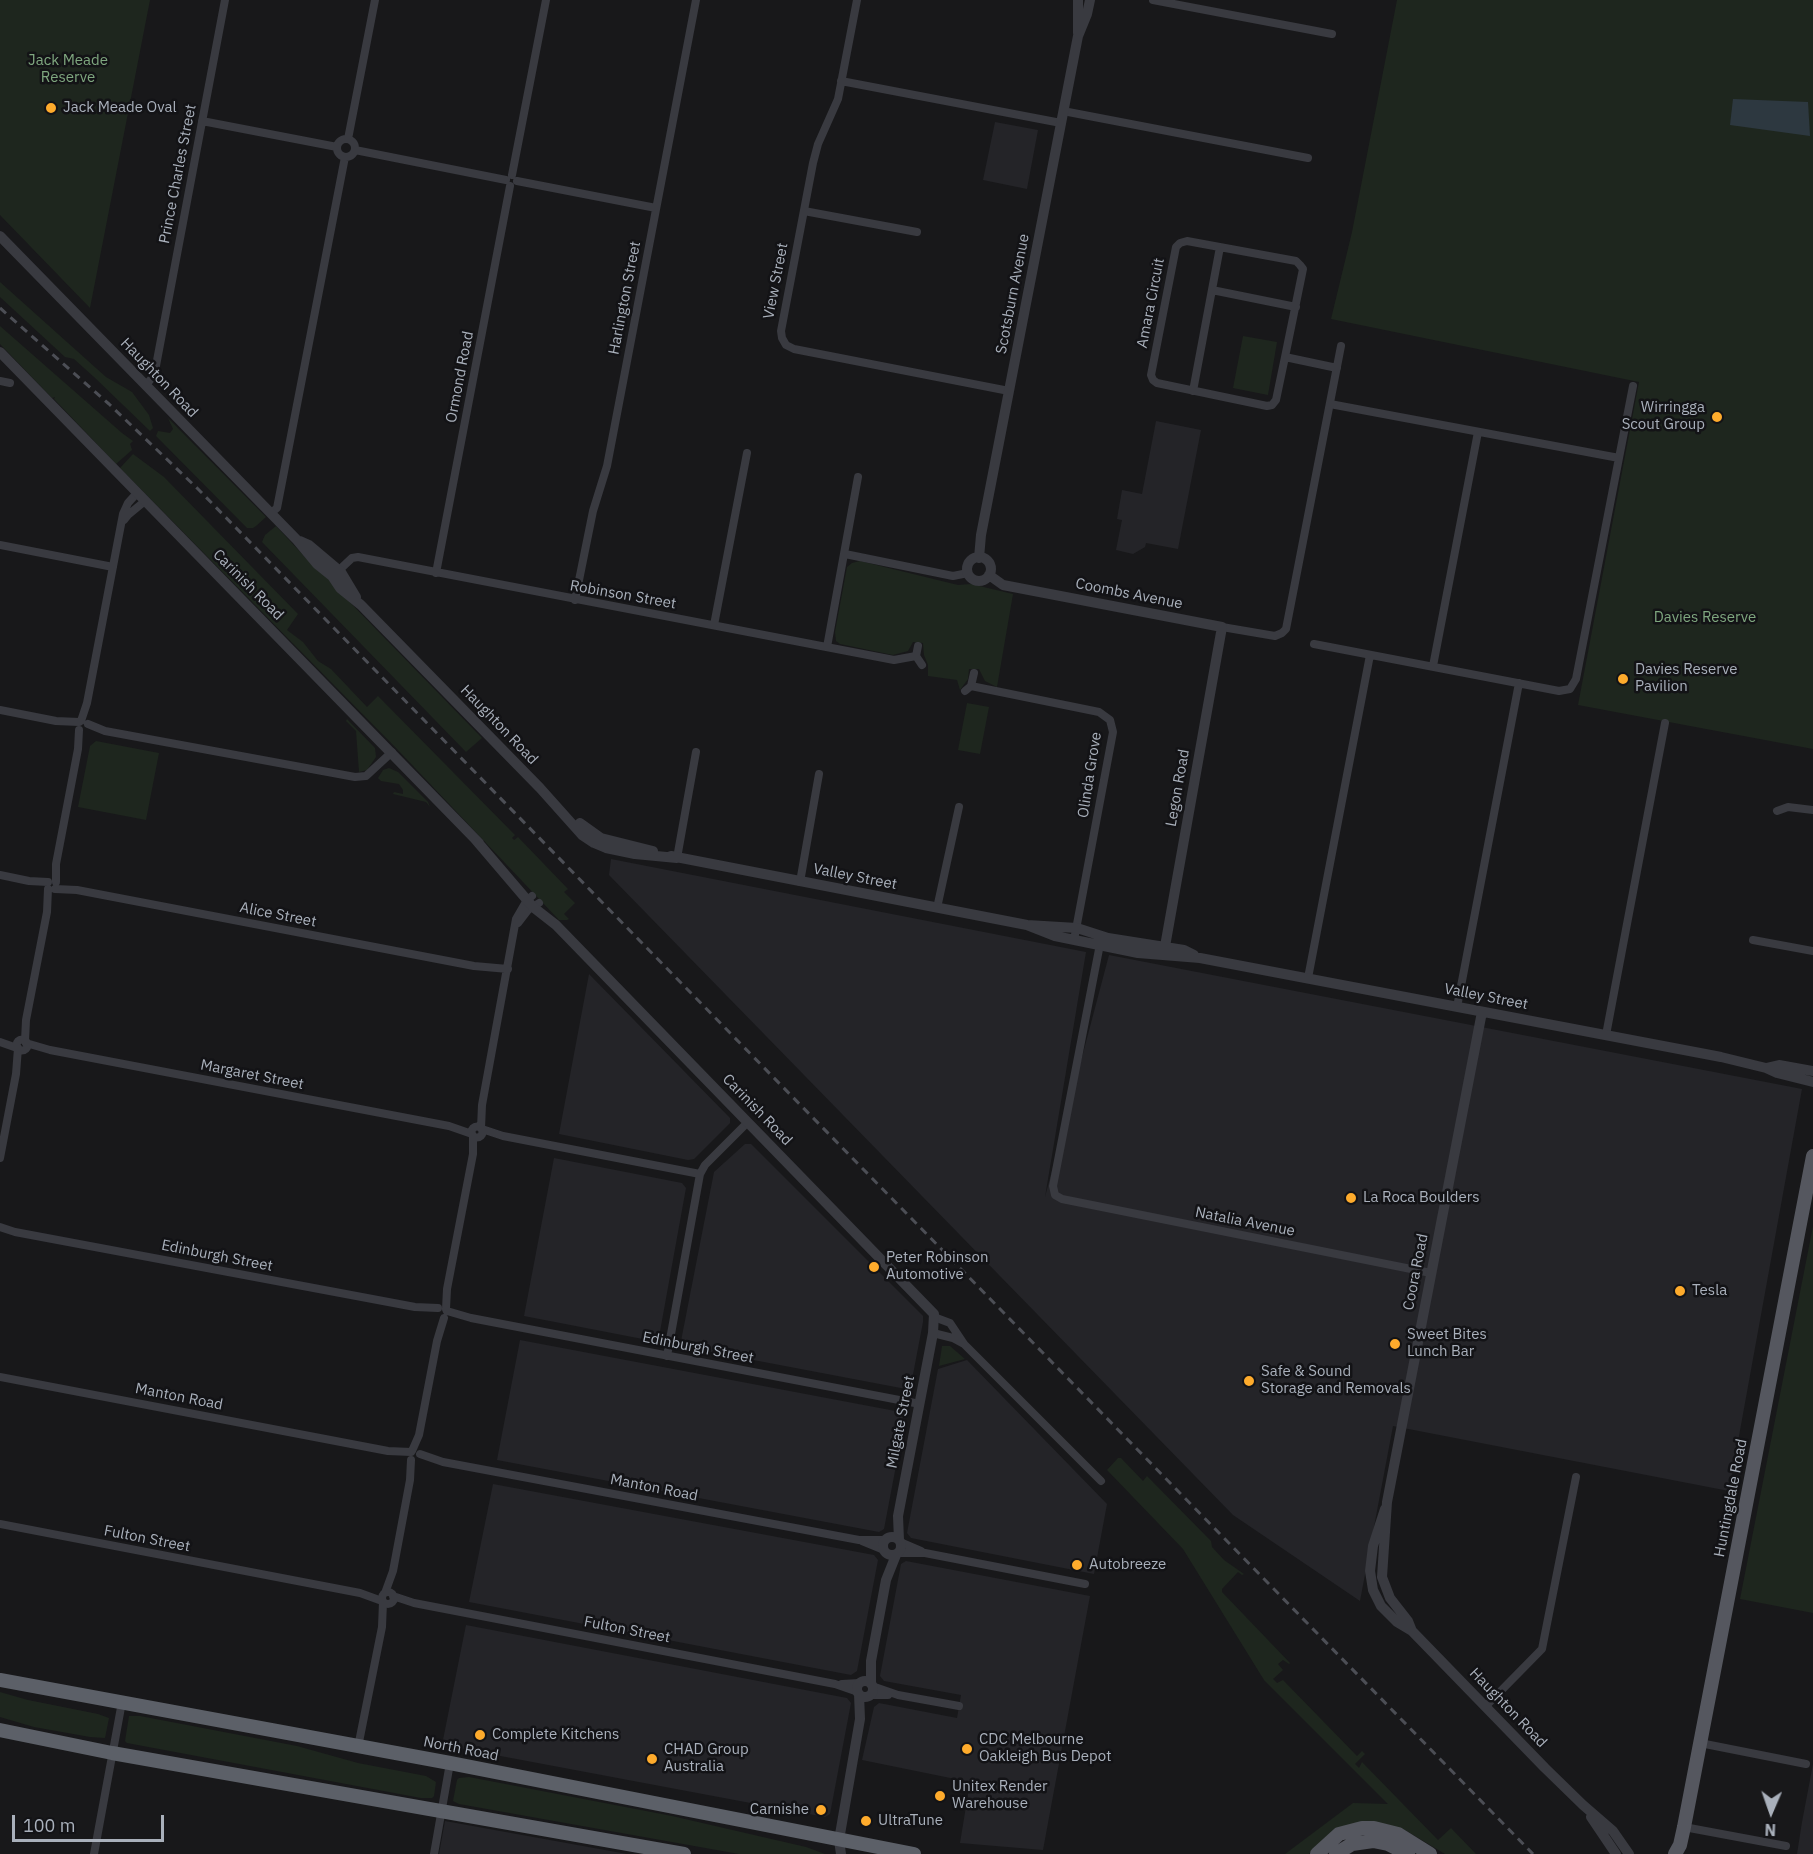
<!DOCTYPE html>
<html>
<head>
<meta charset="utf-8">
<style>
	body { margin:0 }
	#map { position:relative; width:1813px; height:1854px; overflow:hidden; background:#18181a; font-family:"IBM Plex Sans",sans-serif }
	canvas { display:block }
	.north { position:absolute; left:1741px; top:1782px; width:60px; height:60px; -webkit-text-stroke:4px #131316; paint-order:stroke; rotate:182deg; font-size:16px; font-weight:700; line-height:24px; text-align:center; color:#a9b0bb }
	.north::after { content:''; display:block; margin:auto; width:21px; height:27px; background:#a9b0bb; clip-path:polygon(50% 0,100% 100%,50% 72%,0 100%) }
	.scale { position:absolute; left:12px; top:1815px; width:152px; height:27px; box-sizing:border-box; border:3px solid #a9b0bb; border-top:0; padding-left:8px; font-size:18px; line-height:21px; white-space:nowrap; color:#a9b0bb; -webkit-text-stroke:4px #131316; paint-order:stroke }
</style>
</head>
<body>
<div id="map">
<canvas width="1813" height="1854"></canvas>
<div class="north">N</div>
<div class="scale">100 m</div>
</div>
<script>
const context = document.querySelector('canvas').getContext('2d');
context.lineJoin = 'round';
function paint(path, color) {
  context.fillStyle = color;
  context.fill(path, 'evenodd');
}
function poly(rows) {
  const path = new Path2D();
  for (const r of rows) {
    if (r.length === 3) {
      path.moveTo(r[0] + r[2], r[1]);
      path.arc(r[0], r[1], r[2], 0, 2 * Math.PI);
      continue;
    }
    path.moveTo(r[0], r[1]);
    for (let i = 2; i < r.length; i += 2) path.lineTo(r[i], r[i + 1]);
  }
  return path;
}
function strokePath(path, color, width, dash) {
  context.strokeStyle = color;
  context.lineWidth = width;
  context.lineCap = dash ? 'butt' : 'round';
  context.setLineDash(dash || []);
  context.stroke(path);
}
function drawText(font, color, halo, rows, align = 'center') {
  context.font = font + ' "IBM Plex Sans",sans-serif';
  context.lineWidth = 5;
  context.setLineDash([]);
  context.textBaseline = 'middle';
  context.strokeStyle = halo;
  context.fillStyle = color;
  for (const [text, x, y, turn = 0] of rows) {
    context.save();
    context.translate(x, y);
    context.rotate((+turn || 0) * Math.PI / 180);
    context.textAlign = isNaN(turn) ? turn : align;
    if (halo) context.strokeText(text, 0, 0);
    context.fillText(text, 0, 0);
    context.restore();
  }
}
paint(poly([
	[995,122,1038,130,1027,189,983,180],
	[1156,421,1201,430,1178,549,1146,543,1145,547,1133,554,1116,550,1122,520,1117,519,1122,490,1142,494],
	[611,859,1086,952,1045,1197,1109,955,1802,1089,1729,1491,1393,1426,1360,1601,1233,1515,609,875],
	[589,974,730,1118,730,1123,694,1159,688,1160,559,1134],
	[745,1144,751,1144,923,1316,923,1322,911,1385,906,1389,685,1347,681,1341,714,1172],
	[554,1158,682,1183,686,1188,659,1337,653,1341,524,1316],
	[520,1340,906,1413,884,1529,879,1532,497,1460],
	[967,1360,1107,1504,1094,1574,911,1538,907,1533,938,1369],
	[493,1484,874,1555,878,1560,857,1671,851,1675,469,1602],
	[906,1561,1090,1596,1043,1850,960,1843,970,1782,862,1760,874,1707,879,1703,957,1718,961,1695,884,1681,880,1676,901,1564],
	[466,1625,847,1698,851,1703,830,1814,825,1817,442,1745],
	[1813,1764,1813,1854,1797,1854,1802,1822],
	[445,1821,627,1854,439,1854]
]), '#242428');
paint(poly([
	[0,0,150,0,90,308,0,215],
	[1397,0,1813,0,1813,749,1578,705,1639,382,1331,319,1352,232],
	[0,282,106,377,132,392,149,415,153,428,150,431,94,377,74,359,65,357,0,297],
	[0,326,122,433,133,441,130,444,132,450,116,464,54,399,55,397,52,398,0,344],
	[1243,336,1277,342,1268,395,1233,388],
	[168,418,266,517,256,526,253,528,247,528,156,436,158,431,170,433,173,429],
	[133,454,164,477,298,614,287,630,303,642,318,661,331,669,367,707,378,696,515,835,512,838,514,840,518,837,568,889,564,892,575,903,564,914,569,919,567,920,559,920,397,749,120,468],
	[276,526,318,571,326,575,335,587,482,738,466,752,262,542,265,535],
	[860,561,958,585,971,584,1013,594,997,687,985,681,979,669,969,669,968,679,960,690,957,680,928,676,928,665,924,655,923,643,913,642,908,651,893,655,840,644,836,641,835,632,847,567,852,563],
	[967,703,989,707,980,754,958,750],
	[347,719,375,748,376,757,367,770,359,772,356,731,346,721],
	[96,741,159,753,146,820,78,807,90,746],
	[389,768,398,772,428,802,430,807,426,802,393,794,394,792,403,794,403,790,399,784,381,781,378,778,383,770],
	[1813,1226,1813,1613,1740,1599],
	[942,1346,950,1346,965,1359,939,1366],
	[1118,1458,1121,1458,1143,1481,1147,1476,1211,1541,1212,1547,1224,1560,1244,1574,1242,1575,1238,1572,1222,1589,1222,1592,1290,1663,1289,1664,1283,1660,1278,1664,1283,1670,1273,1679,1277,1683,1283,1680,1357,1756,1362,1751,1365,1754,1355,1764,1359,1768,1362,1762,1438,1840,1451,1828,1476,1854,1445,1854,1405,1830,1385,1824,1316,1847,1309,1854,1285,1854,1353,1803,1388,1804,1264,1680,1183,1549,1107,1470],
	[0,1692,28,1700,98,1714,109,1718,105,1738,90,1737,34,1727,0,1717],
	[129,1716,140,1716,297,1746,358,1763,426,1776,436,1782,434,1796,432,1798,421,1798,127,1743,125,1741],
	[469,1777,672,1816,806,1847,825,1854,739,1854,459,1804,453,1801,457,1780,459,1778]
]), '#1e261e');
paint(poly([
	[1733,99,1808,102,1810,136,1730,125]
]), '#2d3840');
strokePath(poly([
	[857,0,838,99,818,144,813,163,781,331,782,338,786,345,794,349,1009,391],
	[1153,0,1332,34],
	[841,81,1061,123],
	[1063,111,1308,158],
	[202,121,337,147],
	[348,139,375,0],
	[346,148,9],
	[355,150,506,180],
	[512,175,546,0],
	[517,181,656,208],
	[804,211,917,232],
	[1212,290,1296,307],
	[1285,357,1276,400,1272,405,1267,406,1157,383,1153,380,1151,375,1176,247,1180,243,1187,241,1296,261,1300,265,1303,269,1285,357,1337,368],
	[0,381,10,383],
	[146,385,151,379,155,371,225,0],
	[1193,391,1220,247],
	[1330,404,1619,458],
	[271,513,277,508,345,157],
	[124,520,128,515,145,501],
	[0,545,113,567],
	[845,554,953,576,968,573],
	[336,573,352,558,358,557,894,660,916,656],
	[436,573,510,186],
	[575,600,593,511,607,466,696,0],
	[714,625,747,453],
	[1222,627,1275,636,1282,633,1286,629,1341,346],
	[1314,644,1559,691,1570,689,1576,679,1633,386],
	[918,646,916,656,922,665],
	[827,647,858,477],
	[1433,666,1478,432],
	[971,686,1099,712,1110,720,1113,732,1074,940],
	[965,691,971,686,974,673],
	[0,710,56,721,79,722],
	[81,721,87,703,123,514,128,503,137,493],
	[88,724,105,731,355,777,366,776,392,752],
	[1777,811,1788,807,1813,810],
	[677,858,696,752],
	[0,875,29,881,48,882],
	[56,882,56,864,78,749,79,730],
	[800,882,819,774],
	[55,889,77,890,474,966,508,969],
	[937,908,959,807],
	[518,923,528,910,539,903],
	[1101,939,1053,1186,1055,1195,1062,1199,1431,1273],
	[1753,940,1813,951],
	[1308,978,1370,655],
	[1457,1007,1519,683],
	[1606,1035,1665,723],
	[22,1045,5.5],
	[25,1041,26,1020,47,912,48,889],
	[0,1042,17,1048],
	[26,1043,50,1050,449,1126,472,1134],
	[477,1132,5.5],
	[481,1128,482,1105,516,919,527,900,532,896],
	[482,1129,503,1136,700,1174],
	[0,1158,16,1074,18,1048],
	[0,1227,15,1232,415,1307,438,1308],
	[446,1309,447,1289,473,1154,473,1136],
	[447,1311,471,1318,920,1404],
	[934,1317,950,1323,964,1344,1101,1481],
	[933,1333,953,1338,964,1344],
	[667,1356,700,1174,705,1165,748,1122],
	[0,1377,388,1451,411,1452],
	[412,1451,419,1435,437,1341,444,1318],
	[420,1454,443,1462,859,1540,886,1540],
	[0,1524,360,1593,382,1601],
	[862,1541,884,1550],
	[900,1542,921,1551],
	[899,1553,925,1553,1085,1584],
	[388,1598,6],
	[385,1593,393,1571,410,1480,411,1460],
	[393,1596,414,1603,835,1684,858,1692],
	[842,1684,860,1683],
	[872,1686,898,1695,959,1706],
	[870,1695,888,1695],
	[1486,1706,1542,1649,1576,1477],
	[1700,1743,1806,1764],
	[358,1747,382,1627,383,1602],
	[1684,1827,1786,1846],
	[94,1854,122,1702],
	[434,1854,450,1763]
]), '#393a40', 8);
strokePath(poly([
	[1078,33,1078,0],
	[0,236,297,540,317,564,332,576,340,588,361,605,540,788,582,835,594,843,606,848,635,854,677,858],
	[0,352,479,843],
	[300,541,309,545,341,572,356,597],
	[979,569,12],
	[979,558,981,535,1071,72,1078,36,1087,14,1090,0],
	[989,575,1003,585,1222,627,1164,952],
	[580,823,601,838,653,851],
	[475,839,533,907,556,925,934,1314,933,1333,898,1516,899,1540],
	[671,856,1027,925,1077,928,1108,938,1184,950,1194,955],
	[1027,925,1055,936,1138,953,1200,958,1721,1057,1766,1068,1777,1073,1813,1082],
	[1766,1068,1779,1065,1813,1071],
	[1385,1509,1373,1546,1370,1571,1373,1590,1381,1606,1397,1622,1412,1631,1545,1768,1583,1805,1613,1831,1629,1854],
	[892,1546,9],
	[1412,1631,1408,1621,1390,1598,1382,1577,1387,1502,1482,1012],
	[865,1689,8],
	[871,1684,871,1661,886,1580,896,1555],
	[1591,1817,1616,1854],
	[841,1854,839,1840,860,1719,859,1694]
]), '#393a40', 10);
strokePath(poly([
	[1317,1854,1339,1834,1362,1828,1374,1828,1398,1834,1430,1854],
	[1336,1854,1352,1844,1373,1841,1388,1844,1408,1854],
	[1675,1854,1680,1845,1684,1827,1813,1156]
]), '#55575f', 14);
strokePath(poly([
	[0,1680,450,1763,914,1854],
	[0,1730,112,1753,684,1854]
]), '#5c6068', 14);
strokePath(poly([
	[0,308,109,404,198,489,1533,1854]
]), '#4c4e55', 3, [8, 6]);
for (const [x, y, r, color] of [
	[51,108,6,"#feab2c"],
	[1717,417,6,"#feab2c"],
	[1623,679,6,"#feab2c"],
	[1351,1198,6,"#feab2c"],
	[874,1267,6,"#feab2c"],
	[1680,1291,6,"#feab2c"],
	[1395,1344,6,"#feab2c"],
	[1249,1381,6,"#feab2c"],
	[1077,1565,6,"#feab2c"],
	[480,1735,6,"#feab2c"],
	[967,1749,6,"#feab2c"],
	[652,1759,6,"#feab2c"],
	[940,1796,6,"#feab2c"],
	[821,1810,6,"#feab2c"],
	[866,1821,6,"#feab2c"]
]) {
  const dot = new Path2D();
  dot.arc(x, y, r, 0, 2 * Math.PI);
  context.fillStyle = color;
  context.fill(dot);
  strokePath(dot, '#131316', 2);
}
drawText('15px', '#7fa77f', '#131316', [
	["Jack Meade",68,61],
	["Reserve",68,78],
	["Davies Reserve",1705,618]
]);
drawText('15px', '#a9b0bb', '#131316', [
	["Jack Meade Oval",63,108],
	["Wirringga",1705,408,"right"],
	["Scout Group",1705,425,"right"],
	["Davies Reserve",1635,670],
	["Pavilion",1635,687],
	["La Roca Boulders",1363,1198],
	["Peter Robinson",886,1258],
	["Automotive",886,1275],
	["Tesla",1692,1291],
	["Sweet Bites",1407,1335],
	["Lunch Bar",1407,1352],
	["Safe & Sound",1261,1372],
	["Storage and Removals",1261,1389],
	["Autobreeze",1089,1565],
	["Complete Kitchens",492,1735],
	["CDC Melbourne",979,1740],
	["Oakleigh Bus Depot",979,1757],
	["CHAD Group",664,1750],
	["Australia",664,1767],
	["Unitex Render",952,1787],
	["Warehouse",952,1804],
	["Carnishe",809,1810,"right"],
	["UltraTune",878,1821]
], 'left');
drawText('15px', '#a9b0bb', '#131316', [
	["Prince Charles Street",178,174,-79],
	["View Street",776,281,-79],
	["Scotsburn Avenue",1013,294,-79],
	["Harlington Street",625,298,-79],
	["Amara Circuit",1151,303,-79],
	["Ormond Road",460,377,-79],
	["Haughton Road",159,378,46],
	["Carinish Road",248,585,45],
	["Coombs Avenue",1129,594,11],
	["Robinson Street",623,595,10],
	["Haughton Road",499,725,46],
	["Olinda Grove",1090,775,-81],
	["Legon Road",1178,788,-80],
	["Valley Street",855,877,11],
	["Alice Street",278,915,11],
	["Valley Street",1486,997,11],
	["Margaret Street",252,1075,11],
	["Carinish Road",757,1110,46],
	["Natalia Avenue",1245,1222,11],
	["Edinburgh Street",217,1256,11],
	["Coora Road",1416,1272,-79],
	["Edinburgh Street",698,1348,11],
	["Manton Road",179,1397,11],
	["Milgate Street",901,1422,-79],
	["Manton Road",654,1488,11],
	["Huntingdale Road",1731,1498,-79],
	["Fulton Street",147,1539,11],
	["Fulton Street",627,1630,11],
	["Haughton Road",1508,1708,46],
	["North Road",461,1749,11]
]);
</script>
</body>
</html>
